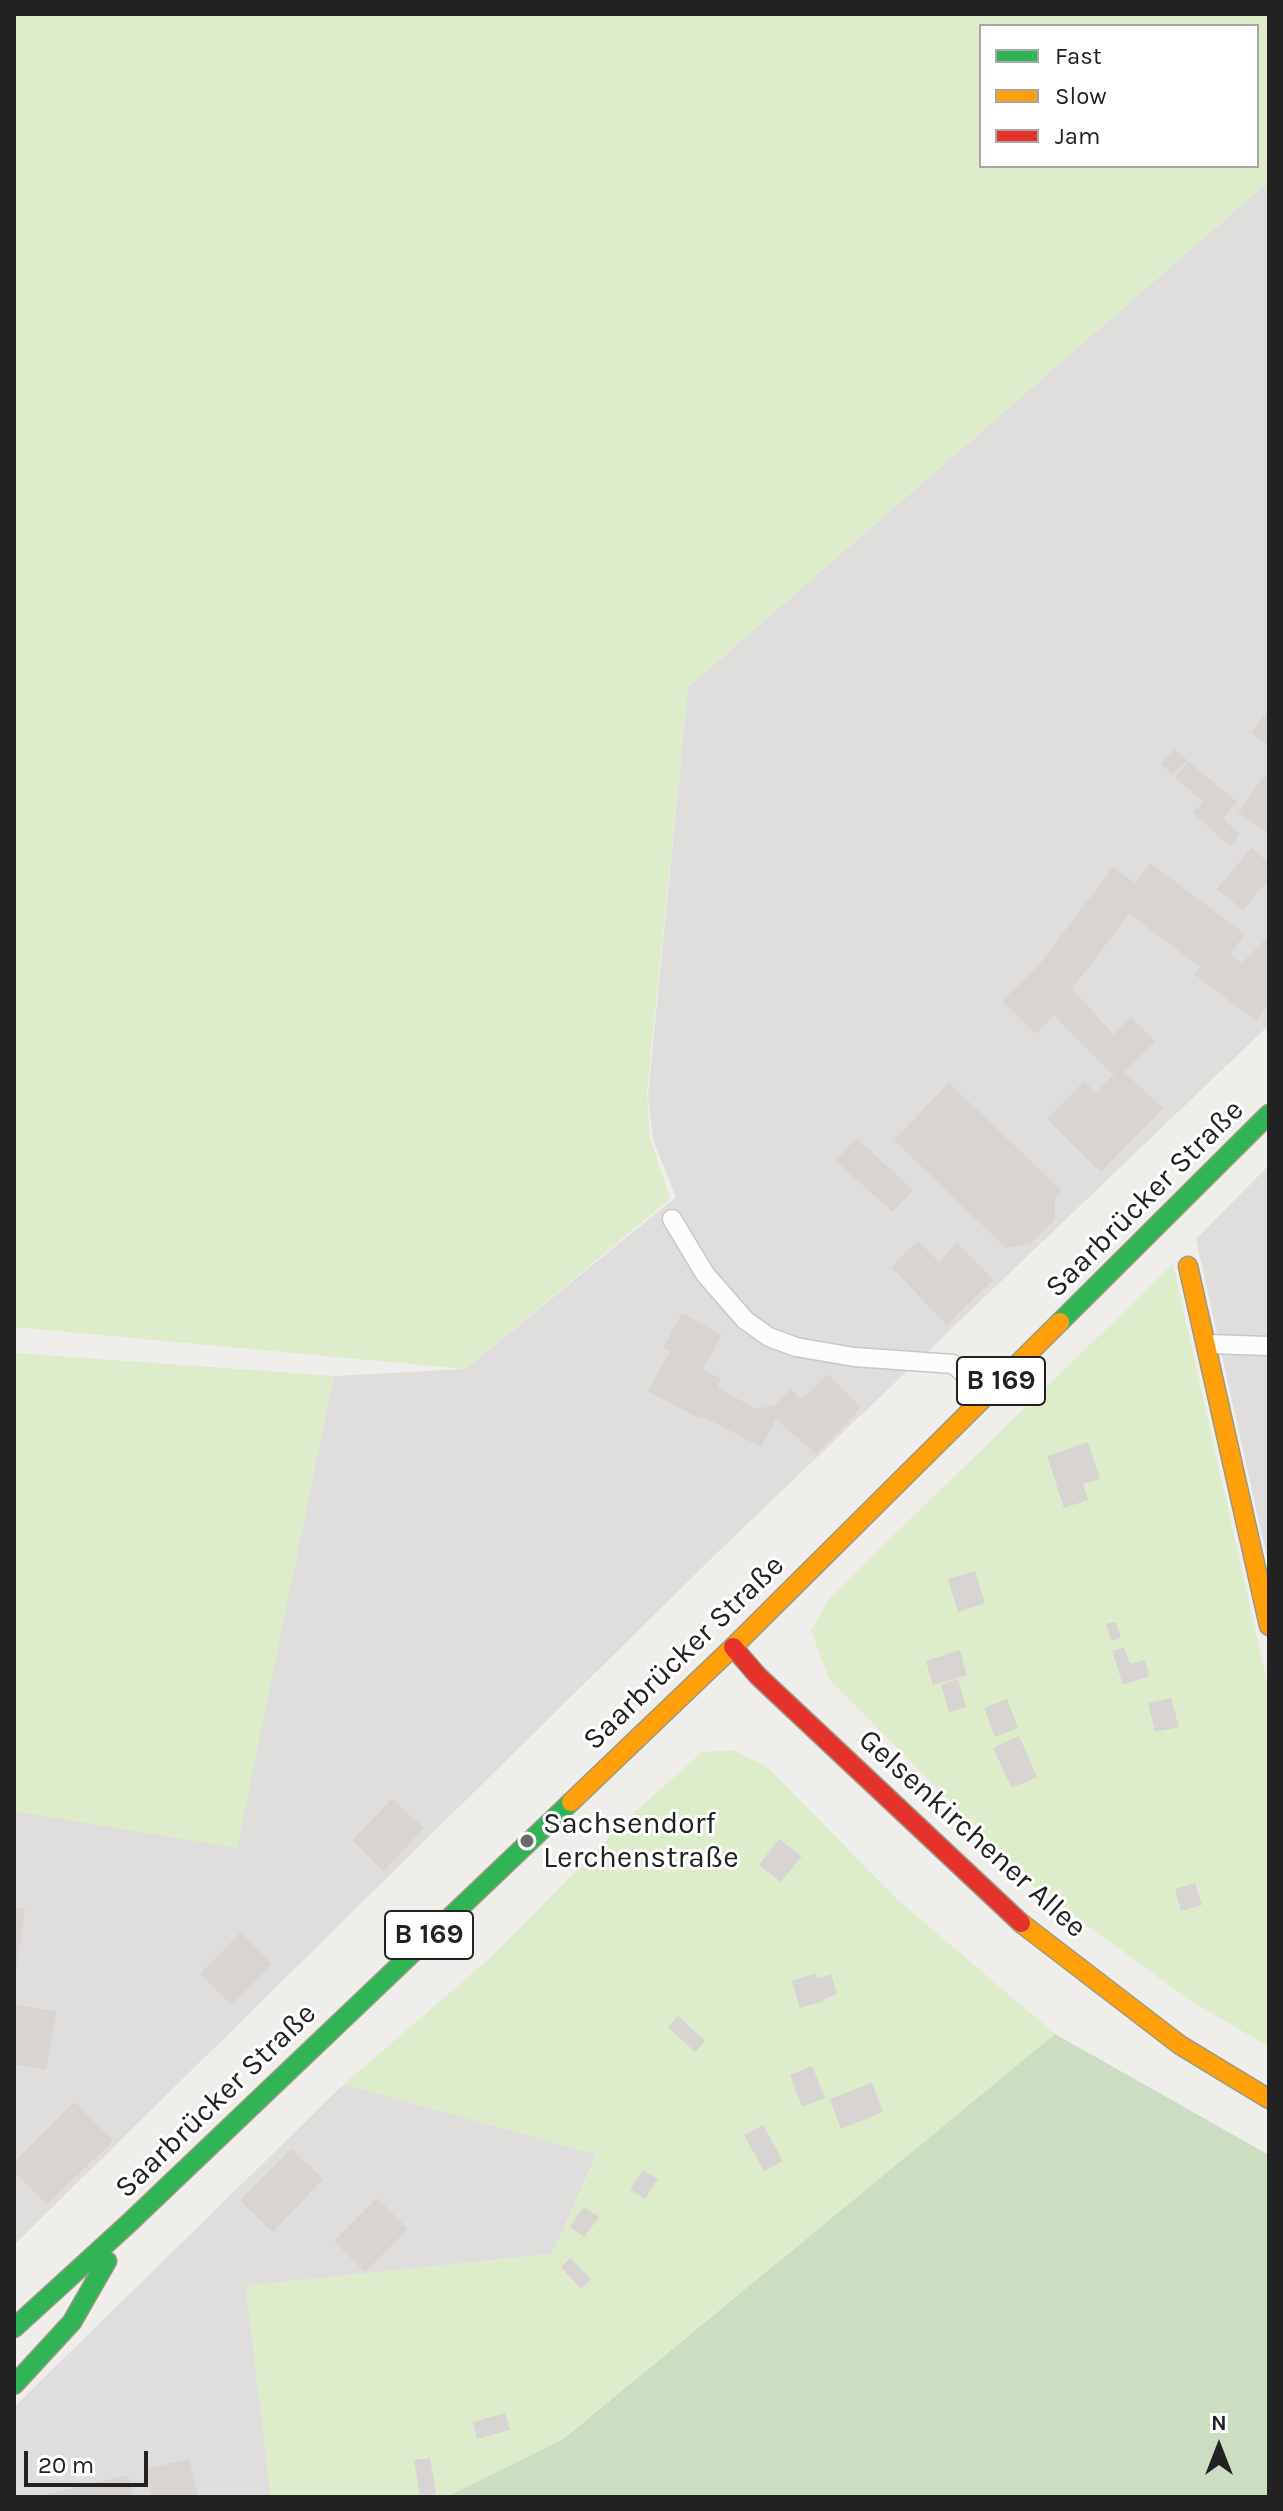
<!DOCTYPE html>
<html>
<head>
<meta charset="utf-8">
<style>
	body { margin:0 }
	#map { position:relative; width:1283px; height:2511px; overflow:hidden; background:#f0eeeb; font-family:Karla,sans-serif }
	canvas { display:block }
	.frame { position:absolute; inset:0; border:16px solid #222; pointer-events:none }
	.legend { position:absolute; left:979px; top:24px; width:280px; height:144px; box-sizing:border-box; background:#fff; border:2px solid #a7a7a7; margin:0; padding:10px 14px; list-style:none; font-size:24px; color:#222 }
	.legend li { display:flex; align-items:center; gap:16px; height:40px }
	.legend b { width:40px; border:2px solid #a7a7a7 }
	.north { position:absolute; left:1179px; top:2407px; width:80px; height:80px; -webkit-text-stroke:6px #fff; paint-order:stroke; rotate:0deg; font-size:22px; font-weight:700; line-height:32px; text-align:center; color:#222 }
	.north::after { content:''; display:block; margin:auto; width:28px; height:36px; background:#222; clip-path:polygon(50% 0,100% 100%,50% 72%,0 100%) }
	.scale { position:absolute; left:24px; top:2451px; width:124px; height:36px; box-sizing:border-box; border:4px solid #222; border-top:0; padding-left:10px; font-size:24px; line-height:28px; white-space:nowrap; color:#222; -webkit-text-stroke:6px #fff; paint-order:stroke }
</style>
</head>
<body>
<div id="map">
<canvas width="1283" height="2511"></canvas>
<div class="frame"></div>
<ul class="legend">
<li><b style="height:10px;background:#30b455"></b>Fast</li>
<li><b style="height:10px;background:#ff9f0a"></b>Slow</li>
<li><b style="height:10px;background:#e5322d"></b>Jam</li>
</ul>
<div class="north">N</div>
<div class="scale">20 m</div>
</div>
<script>
const context = document.querySelector('canvas').getContext('2d');
context.lineJoin = 'round';
function paint(path, color) {
  context.fillStyle = color;
  context.fill(path, 'evenodd');
}
function poly(rows) {
  const path = new Path2D();
  for (const r of rows) {
    path.moveTo(r[0], r[1]);
    for (let i = 2; i < r.length; i += 2) path.lineTo(r[i], r[i + 1]);
  }
  return path;
}
function strokePath(path, color, width, dash) {
  context.strokeStyle = color;
  context.lineWidth = width;
  context.lineCap = dash ? 'butt' : 'round';
  context.setLineDash(dash || []);
  context.stroke(path);
}
function drawText(font, color, halo, rows, align = 'center') {
  context.font = font + ' Karla,sans-serif';
  context.lineWidth = 6;
  context.setLineDash([]);
  context.textBaseline = 'middle';
  context.strokeStyle = halo;
  context.fillStyle = color;
  for (const [text, x, y, turn = 0] of rows) {
    context.save();
    context.translate(x, y);
    context.rotate((+turn || 0) * Math.PI / 180);
    context.textAlign = isNaN(turn) ? turn : align;
    if (halo) context.strokeText(text, 0, 0);
    context.fillText(text, 0, 0);
    context.restore();
  }
}
paint(poly([
	[1269,181,1269,1025,720,1550,14,2245,14,1353,334,1376,465,1369,676,1197,653,1140,648,1096,688,687],
	[1269,1165,1269,1566,1196,1239],
	[344,2084,597,2154,552,2254,246,2286,271,2497,14,2497,14,2407]
]), '#dfdedc');
paint(poly([
	[14,14,1269,14,1269,181,688,687,647,1092,650,1138,670,1199,465,1369,14,1327],
	[981,26,1257,26,1257,166,981,166],
	[1173,1264,1269,1691,1269,2047,1188,1999,1035,1887,829,1679,811,1631,829,1598],
	[14,1353,334,1376,237,1848,14,1811],
	[733,1750,766,1766,898,1900,1055,2034,562,2439,446,2497,271,2497,246,2286,552,2254,597,2155,344,2084,490,1958,625,1821,702,1752]
]), '#ddeccb');
paint(poly([
	[1055,2034,1269,2155,1269,2497,446,2497,563,2439]
]), '#cbdec1');
paint(poly([
	[1269,709,1269,746,1251,733],
	[1174,749,1187,760,1173,775,1161,764],
	[1188,761,1237,802,1223,819,1240,834,1230,846,1193,813,1203,802,1175,777],
	[1265,775,1269,778,1269,834,1238,812],
	[1251,848,1269,863,1269,879,1243,910,1217,889],
	[1150,863,1245,934,1230,954,1242,963,1269,936,1269,1004,1256,1021,1194,974,1200,967,1129,914,1072,989,1114,1035,1131,1017,1155,1041,1124,1072,1163,1108,1101,1172,1047,1119,1084,1081,1096,1093,1115,1073,1111,1073,1054,1015,1036,1034,1002,1001,1039,965,1113,867,1135,883],
	[949,1083,1061,1190,1055,1197,1055,1219,1030,1243,1006,1248,894,1140],
	[856,1138,913,1190,893,1212,836,1161],
	[918,1241,939,1262,957,1243,993,1280,947,1325,891,1267],
	[682,1313,722,1335,703,1369,721,1379,717,1388,757,1409,775,1405,791,1389,801,1400,828,1374,861,1408,816,1454,776,1419,761,1447,702,1416,700,1419,648,1391,670,1351,663,1348],
	[1088,1442,1100,1479,1083,1484,1088,1500,1064,1508,1047,1456],
	[975,1571,985,1603,958,1612,948,1579],
	[1116,1622,1121,1638,1111,1641,1106,1624],
	[1124,1647,1130,1664,1145,1660,1149,1676,1123,1685,1112,1651],
	[960,1650,967,1675,933,1685,926,1661],
	[958,1679,966,1707,949,1712,941,1685],
	[1171,1698,1179,1727,1155,1732,1148,1703],
	[1007,1699,1018,1728,995,1737,984,1708],
	[1019,1736,1037,1777,1012,1788,993,1748],
	[392,1799,424,1828,384,1871,352,1840],
	[779,1839,802,1856,781,1882,759,1865],
	[1195,1883,1202,1905,1181,1911,1175,1889],
	[14,1907,25,1909,16,1972,14,1972],
	[240,1933,272,1963,232,2005,200,1974],
	[816,1973,817,1979,831,1974,837,1994,824,1999,824,2001,800,2008,792,1981],
	[14,2004,56,2012,46,2070,14,2064],
	[678,2016,705,2041,695,2052,668,2027],
	[812,2066,825,2098,802,2107,790,2075],
	[872,2083,883,2112,841,2129,830,2099],
	[75,2102,113,2141,47,2205,14,2172,14,2162],
	[763,2125,783,2161,764,2171,744,2135],
	[291,2149,323,2179,273,2232,240,2201],
	[643,2170,658,2179,645,2199,630,2190],
	[377,2198,408,2229,365,2272,334,2241],
	[584,2207,599,2217,584,2237,570,2227],
	[570,2258,591,2279,581,2289,561,2267],
	[505,2413,510,2430,477,2439,473,2422],
	[430,2458,436,2494,420,2496,414,2460],
	[189,2459,198,2497,152,2497,146,2469],
	[128,2475,134,2497,40,2497,40,2496]
]), '#d7d4d2');
const lane = poly([
	[672,1219,705,1274,745,1320,769,1337,796,1347,854,1357,953,1364,988,1394],
	[1207,1344,1269,1346]
]);
const fast = poly([
	[1060,1322,1269,1114],
	[14,2328,128,2224,571,1802],
	[14,2385,72,2322,107,2261]
]);
const slow = poly([
	[1188,1266,1269,1626],
	[571,1802,733,1647,1060,1322],
	[1021,1923,1180,2045,1269,2099]
]);
const jam = poly([
	[733,1647,758,1676,1021,1923]
]);
strokePath(lane, '#c9c8c7', 21);
strokePath(fast, '#999a82', 21);
strokePath(slow, '#999a82', 21);
strokePath(jam, '#999a82', 21);
strokePath(lane, '#fdfcfc', 18);
strokePath(fast, '#30b455', 18);
strokePath(slow, '#ff9f0a', 18);
strokePath(jam, '#e5322d', 18);
for (const [x, y, r, color] of [
	[527,1841,8,"#6a6968"]
]) {
  const dot = new Path2D();
  dot.arc(x, y, r, 0, 2 * Math.PI);
  context.fillStyle = color;
  context.fill(dot);
  strokePath(dot, '#fff', 3);
}
for (const [x, y, w] of [
	[1001,1381,88],
	[429,1935,88]
]) {
  const box = new Path2D();
  box.roundRect(x - w / 2, y - 24, w, 48, 6);
  context.fillStyle = '#fff';
  context.fill(box);
  strokePath(box, '#222', 2);
}
drawText('bold 28px', '#222', null, [
	["B 169",1001,1381],
	["B 169",429,1935]
]);
drawText('30px', '#222', '#fff', [
	["Saarbrücker Straße",1145,1199,-45],
	["Saarbrücker Straße",684,1653,-44],
	["Gelsenkirchener Allee",972,1834,42],
	["Saarbrücker Straße",216,2101,-44]
]);
drawText('30px', '#222', '#fff', [
	["Sachsendorf",543,1824],
	["Lerchenstraße",543,1858]
], 'left');
</script>
</body>
</html>
